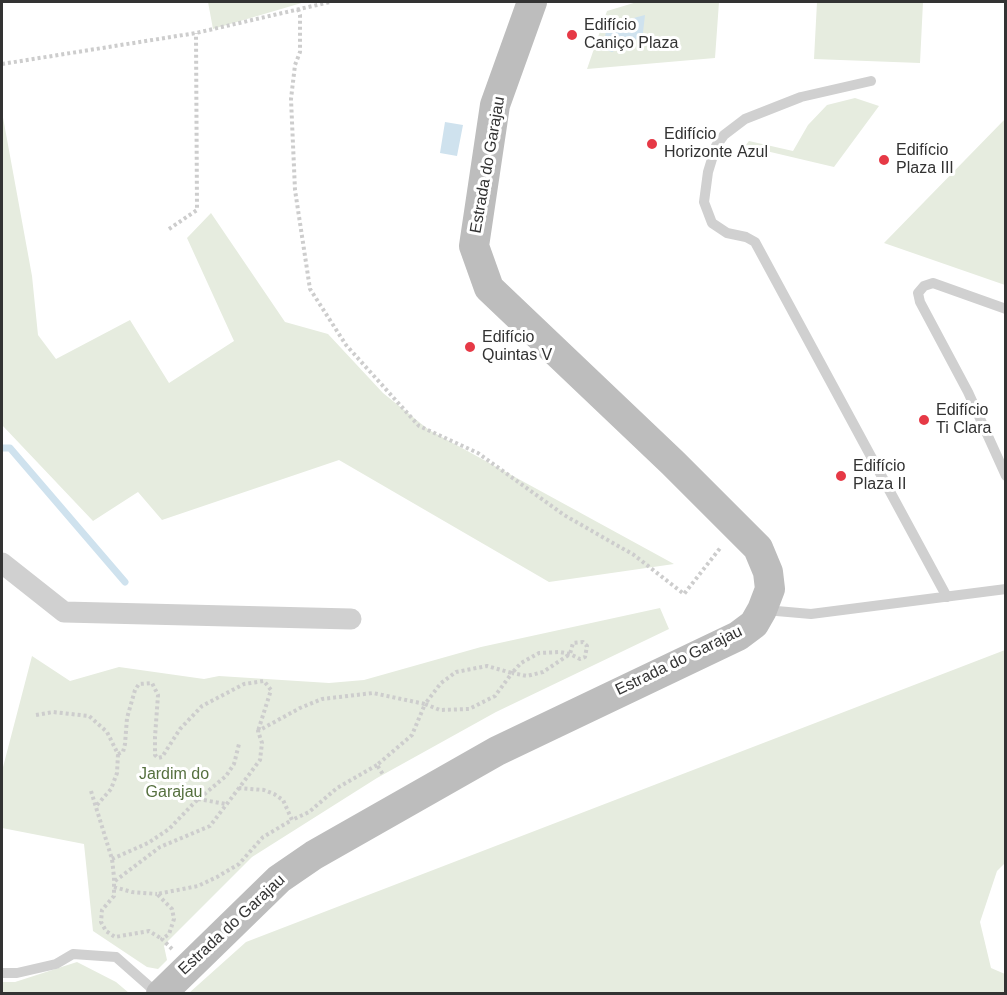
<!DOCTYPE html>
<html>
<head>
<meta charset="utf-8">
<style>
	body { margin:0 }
	#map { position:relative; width:1007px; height:995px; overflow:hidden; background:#fff; font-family:Arial,sans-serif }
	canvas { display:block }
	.frame { position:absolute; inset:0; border:3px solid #333; pointer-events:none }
</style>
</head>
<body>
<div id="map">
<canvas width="1007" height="995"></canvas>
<div class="frame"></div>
</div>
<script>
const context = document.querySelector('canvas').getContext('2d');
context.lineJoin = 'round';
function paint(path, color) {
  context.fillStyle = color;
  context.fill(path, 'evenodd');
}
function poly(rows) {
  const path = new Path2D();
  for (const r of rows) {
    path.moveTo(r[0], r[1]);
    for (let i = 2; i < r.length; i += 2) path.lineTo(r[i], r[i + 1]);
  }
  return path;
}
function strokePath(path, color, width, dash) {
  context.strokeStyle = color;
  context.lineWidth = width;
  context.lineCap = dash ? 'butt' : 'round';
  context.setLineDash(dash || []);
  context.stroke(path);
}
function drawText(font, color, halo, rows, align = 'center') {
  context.font = font + ' Arial,sans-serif';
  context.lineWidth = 6;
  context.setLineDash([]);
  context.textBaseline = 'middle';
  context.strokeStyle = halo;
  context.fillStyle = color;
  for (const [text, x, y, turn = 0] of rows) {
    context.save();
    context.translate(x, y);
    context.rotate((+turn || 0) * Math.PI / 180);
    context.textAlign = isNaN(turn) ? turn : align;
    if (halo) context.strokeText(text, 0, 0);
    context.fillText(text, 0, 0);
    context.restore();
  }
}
paint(poly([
	[208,2,305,2,213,29],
	[637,2,719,2,715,58,587,69,607,11],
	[817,2,923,2,920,63,814,59],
	[855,98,879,106,834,167,745,146,749,141,793,151,808,125,827,105],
	[2,112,32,276,38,335,56,359,130,320,169,383,234,341,187,238,211,213,285,322,328,334,383,393,429,430,674,564,549,582,339,460,162,520,138,492,93,521,2,425],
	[1005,119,1005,285,884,243],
	[660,608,669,629,496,712,377,778,252,857,168,941,164,946,167,960,158,969,147,967,93,931,84,844,2,828,2,771,32,656,70,681,119,667,204,679,219,676,329,683,364,680,481,647],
	[1005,650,1005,863,997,871,980,922,991,968,1005,974,1005,993,189,993,246,942],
	[77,962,116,982,129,993,2,993,2,982,15,982]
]), '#e6ecdf');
paint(poly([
	[645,15,642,41,636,39,612,52,603,49,607,25],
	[445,122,463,125,457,156,440,153]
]), '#cfe2ee');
strokePath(poly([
	[2,448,10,448,125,582]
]), '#cfe2ee', 7);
strokePath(poly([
	[298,9,300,15,300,52,295,65,291,99,295,190,310,289,346,345,419,426,478,453,564,515,634,555,684,594,721,547],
	[2,64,196,33,330,2],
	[169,229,197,210,196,33],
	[36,715,53,712,89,716,107,732,118,754,123,752,125,744,127,718,135,690,139,684,152,683,158,695,155,737,155,755,158,758,162,757,180,729,202,706,244,684,264,681,271,690,258,731],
	[377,765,337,788,309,812,292,820,283,800,274,794,264,790,239,788,260,760,262,743,258,731,300,708,322,699,373,693,425,704,441,683,456,672,487,666,512,673,521,663,539,653,560,652,570,654,580,659,585,657,587,646,583,642,573,643,570,654,543,672,527,676,512,673,495,696,469,709,440,710,425,704,412,735,377,765,384,776],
	[91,791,112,859,114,877,114,896,102,910,101,922,106,931,115,937,149,931,162,939],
	[198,799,226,804],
	[97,805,111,789,117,773,118,754],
	[112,859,148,843,169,829,195,802,226,776,234,764,239,744],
	[115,881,160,847,210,826,239,788],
	[114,887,132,892,157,894],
	[172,949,162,939,169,934,174,919,172,909,157,894,198,886,217,877,239,864,263,837,292,820]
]), '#cdcdcd', 4, [3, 3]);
strokePath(poly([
	[871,81,801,97,745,119,724,135,716,146,708,172,704,202,712,223,727,233,746,237,755,242,947,597],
	[1006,309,933,283,924,286,918,293,920,302,968,392,1006,476],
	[765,610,811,614,1006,589],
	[2,973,17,973,56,964,73,954,116,957,158,994]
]), '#d0d0d0', 10);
strokePath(poly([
	[2,563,64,612,351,619]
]), '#d0d0d0', 21);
strokePath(poly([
	[161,994,279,879,314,855,497,751,738,636,754,624,762,610,770,589,768,572,758,548,673,463,489,288,474,246,495,105,532,2]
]), '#bdbdbd', 30);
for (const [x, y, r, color] of [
	[572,35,6,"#e63946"],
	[652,144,6,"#e63946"],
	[884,160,6,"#e63946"],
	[470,347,6,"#e63946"],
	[924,420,6,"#e63946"],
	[841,476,6,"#e63946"]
]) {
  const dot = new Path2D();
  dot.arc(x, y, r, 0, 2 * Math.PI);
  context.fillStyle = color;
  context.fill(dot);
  strokePath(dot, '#fff', 2);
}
drawText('16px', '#333', '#fff', [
	["Edifício",584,26],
	["Caniço Plaza",584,44],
	["Edifício",664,135],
	["Horizonte Azul",664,153],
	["Edifício",896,151],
	["Plaza III",896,169],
	["Edifício",482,338],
	["Quintas V",482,356],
	["Edifício",936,411],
	["Ti Clara",936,429],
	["Edifício",853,467],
	["Plaza II",853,485]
], 'left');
drawText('16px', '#333', '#fff', [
	["Estrada do Garajau",488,165,-80],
	["Estrada do Garajau",679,661,-26],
	["Estrada do Garajau",232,925,-43]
]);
drawText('16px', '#56703f', '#fff', [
	["Jardim do",174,775],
	["Garajau",174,793]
]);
</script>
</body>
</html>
